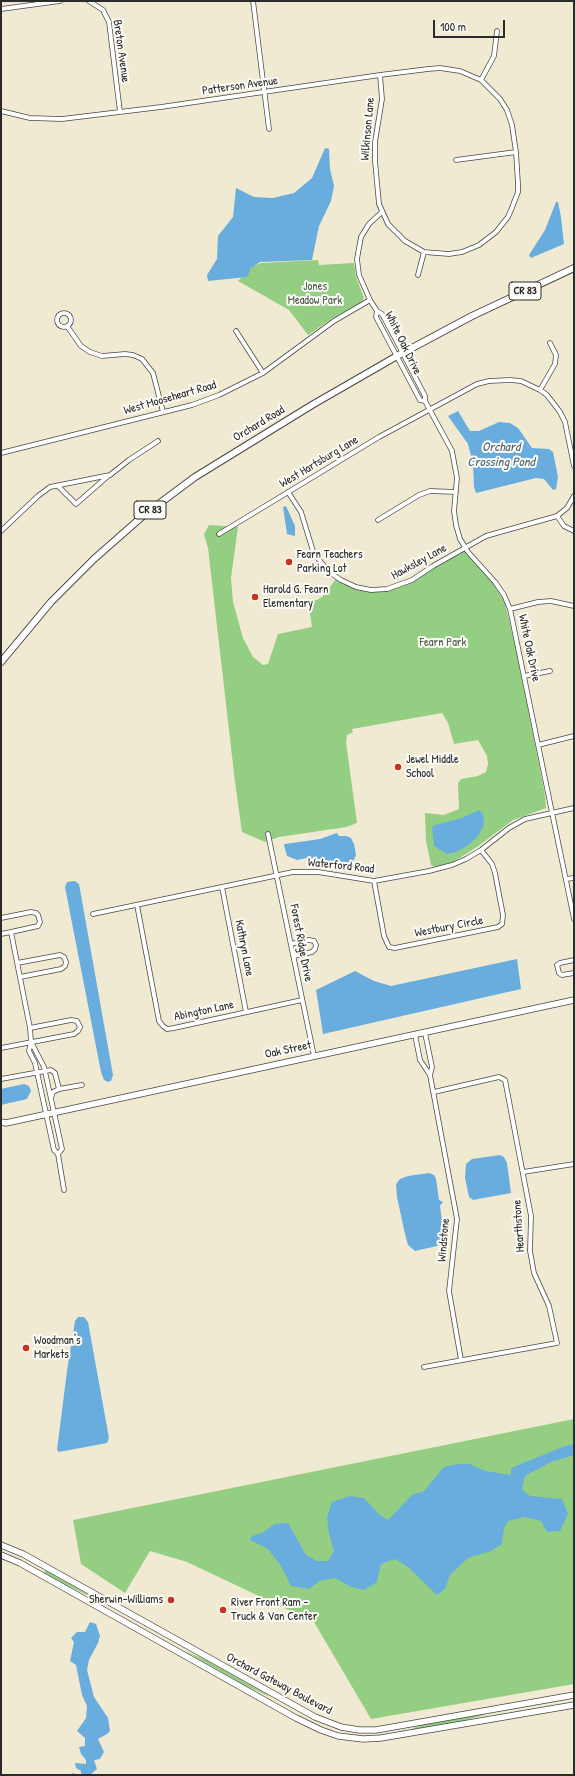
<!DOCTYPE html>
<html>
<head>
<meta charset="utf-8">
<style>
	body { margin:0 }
	#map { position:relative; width:575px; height:1776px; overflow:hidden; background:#f1ead3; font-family:"Patrick Hand",sans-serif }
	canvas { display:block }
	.frame { position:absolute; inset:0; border:2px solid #2b2b2b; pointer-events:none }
	.scale { position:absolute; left:433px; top:20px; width:72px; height:18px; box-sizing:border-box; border:2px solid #2b2b2b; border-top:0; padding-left:5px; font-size:12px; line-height:14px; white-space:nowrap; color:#2b2b2b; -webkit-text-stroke:3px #fdfcf7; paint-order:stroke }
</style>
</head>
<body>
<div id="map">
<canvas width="575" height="1776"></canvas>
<div class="frame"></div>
<div class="scale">100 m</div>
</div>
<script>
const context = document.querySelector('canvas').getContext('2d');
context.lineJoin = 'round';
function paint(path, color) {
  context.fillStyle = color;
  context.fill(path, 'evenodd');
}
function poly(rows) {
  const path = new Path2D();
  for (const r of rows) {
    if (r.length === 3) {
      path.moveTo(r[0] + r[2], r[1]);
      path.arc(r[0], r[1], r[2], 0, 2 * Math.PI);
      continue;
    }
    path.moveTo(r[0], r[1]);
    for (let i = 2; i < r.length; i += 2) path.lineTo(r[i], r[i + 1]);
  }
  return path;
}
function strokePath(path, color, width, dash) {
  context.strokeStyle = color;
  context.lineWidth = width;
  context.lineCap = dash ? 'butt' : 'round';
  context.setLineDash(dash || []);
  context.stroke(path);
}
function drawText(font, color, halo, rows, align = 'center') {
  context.font = font + ' "Patrick Hand",sans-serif';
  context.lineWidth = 4;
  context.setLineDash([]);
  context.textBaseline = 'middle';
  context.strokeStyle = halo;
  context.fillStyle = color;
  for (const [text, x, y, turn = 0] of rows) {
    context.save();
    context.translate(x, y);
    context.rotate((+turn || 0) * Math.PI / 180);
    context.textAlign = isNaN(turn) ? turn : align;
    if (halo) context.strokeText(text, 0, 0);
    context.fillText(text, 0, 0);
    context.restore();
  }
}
paint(poly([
	[318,260,319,265,354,263,356,277,364,298,362,302,333,318,308,335,289,310,238,281,253,266,261,263],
	[209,525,238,527,231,578,233,602,243,638,253,657,263,665,268,664,278,634,312,627,308,601,317,600,322,597,336,579,352,587,366,591,394,588,463,550,480,566,494,583,505,603,516,649,545,795,546,808,513,820,477,847,453,862,435,867,431,865,426,841,425,813,444,815,459,809,458,783,461,779,478,776,486,772,488,764,487,756,478,740,454,744,448,723,442,713,352,729,353,732,347,735,346,742,357,823,346,827,279,837,265,842,242,832,235,782,208,548,204,534],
	[574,1419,574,1684,371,1719,314,1622,187,1562,150,1551,125,1593,81,1564,73,1520],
	[45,1571,47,1571,99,1601,44,1574],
	[183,1650,206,1660,268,1695,268,1696,244,1685],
	[484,1714,484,1715,459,1722,413,1730,413,1728,426,1724]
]), '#94ce82');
paint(poly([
	[325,148,329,149,330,169,334,186,331,201,319,226,312,260,260,262,251,268,247,277,208,281,207,275,217,259,218,236,233,217,236,188,254,197,273,198,294,193,312,178],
	[556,202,558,202,561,217,564,244,531,258,529,255,545,230],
	[458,411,470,431,479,431,499,422,510,423,518,428,532,448,549,449,553,452,558,477,556,489,553,490,544,479,536,478,476,493,474,487,473,464,468,444,448,416],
	[286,506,295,526,295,536,287,534,283,507],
	[479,810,483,814,484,819,483,827,478,836,467,846,456,852,447,854,434,846,432,827,435,825,462,818],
	[337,833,339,836,346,836,351,838,354,844,356,855,353,862,344,863,307,858,297,860,287,856,284,845,285,844,320,839],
	[75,881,79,884,113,1075,111,1081,108,1082,104,1080,101,1072,65,887,67,882],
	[517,959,521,989,323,1034,316,990,355,971,374,981,391,986],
	[24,1084,29,1086,31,1091,27,1099,1,1105,1,1089],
	[500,1155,504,1157,507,1163,511,1193,473,1200,469,1197,465,1178,466,1164,472,1159],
	[429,1173,434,1175,436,1179,439,1200,443,1202,440,1206,442,1221,440,1240,437,1246,415,1251,408,1245,405,1234,397,1197,396,1184,400,1179,408,1176],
	[78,1317,84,1317,88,1322,109,1438,107,1443,59,1452,57,1450,67,1371,75,1321],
	[574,1444,574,1455,551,1462,525,1476,522,1489,530,1496,562,1499,568,1514,560,1531,547,1532,541,1521,524,1517,508,1521,504,1528,502,1544,491,1551,468,1558,450,1575,445,1589,437,1595,408,1567,395,1559,381,1564,377,1582,364,1590,351,1587,335,1578,320,1581,309,1589,291,1586,281,1566,268,1549,250,1540,252,1536,262,1533,275,1524,288,1523,306,1555,317,1561,328,1561,334,1551,329,1534,327,1517,332,1502,350,1496,364,1498,380,1515,388,1520,412,1495,424,1491,444,1467,457,1464,470,1464,485,1471,511,1475,511,1468,565,1446],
	[90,1622,96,1624,100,1636,98,1643,89,1660,87,1670,94,1697,108,1718,110,1731,107,1734,98,1739,104,1752,100,1759,94,1760,97,1769,90,1775,71,1775,72,1773,81,1775,81,1771,76,1768,75,1763,86,1764,86,1760,81,1754,79,1747,85,1746,85,1738,77,1731,86,1718,87,1706,82,1695,76,1665,70,1661,74,1642,71,1638,77,1632,85,1632]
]), '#69adde');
const street = poly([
	[89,1,103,10,109,22,120,112],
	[253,1,269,129],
	[1,9,60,1],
	[481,80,494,56,497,31],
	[1,111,30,118,62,119,161,107,380,75,428,69,440,68,460,71,481,80,500,99,507,110,512,125,516,152,518,184,518,192,511,210,508,217,496,232,479,245,462,252,449,254,424,252,405,241,388,224,379,204,375,161,375,142,382,99,380,75],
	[456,160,516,152],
	[382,212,369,224,361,237,357,259,359,275,370,300,377,311,382,314,396,340,425,396,425,401,452,451,457,478,454,511,456,525,460,539,468,552,495,582,504,595,510,609,574,919],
	[418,275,424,252],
	[377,311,376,317,420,400,425,401],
	[64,320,7],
	[67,326,81,346,90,352,102,356,125,354,133,355,142,359,153,373,163,412],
	[236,331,263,373],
	[540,390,555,364,556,355,550,343],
	[1,453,192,405,219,395,263,373,334,321,370,300],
	[58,486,76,504,108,476],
	[288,492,301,512,313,551,320,561,329,572,341,580,356,587,371,590,387,589,412,580,433,566,486,536,557,516,567,508,574,496],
	[557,516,564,526,574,531],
	[378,520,419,495,430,491,456,492],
	[1,531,38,496,50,487,110,475,129,460,158,441],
	[219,534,379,437,477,384,489,381,510,380,521,381,540,390,547,395,560,412,565,422,574,466],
	[510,609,538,602,551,601,574,606],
	[524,676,550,671],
	[538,745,574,736],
	[268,834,314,1056],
	[566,879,574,878],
	[374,881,384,936,389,947,395,948,498,927,502,924,503,915,495,873,492,864,481,850],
	[222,887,246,1012],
	[137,905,159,1021,163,1026,167,1029,174,1028,302,1000],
	[93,914,293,872,318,872,374,881,429,871,452,865,466,859,481,850,509,828,525,819,574,808],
	[1,918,31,912,36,913,38,915,40,922,38,926,11,932,30,1028,31,1042,29,1051,35,1063,54,1150,58,1154],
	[1,934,11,932],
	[291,944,309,940,314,941,316,945,315,949,312,952,294,956],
	[574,960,560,963,557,965,559,973,562,975,574,973],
	[17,963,60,955,64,957,66,962,65,966,61,969,20,977],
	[425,1033,432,1067,430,1075,457,1219,449,1291,461,1360],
	[415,1035,420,1060,430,1075],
	[31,1042,44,1067,62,1149,58,1154,64,1190],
	[1,1048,74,1034,78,1031,80,1027,77,1021,71,1020,30,1028],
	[1,1079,51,1070,55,1073,59,1089],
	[51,1098,53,1092,59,1089,82,1085],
	[523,1172,574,1164],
	[424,1367,557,1343,549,1306,534,1273,530,1251,531,1216,505,1080,499,1077,434,1092]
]);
const secondary = poly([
	[1,1122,6,1123,574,1000],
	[1,1545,23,1554,315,1717,341,1727,359,1730,376,1730,574,1695],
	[1,1555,20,1563,296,1718,321,1730,338,1736,363,1739,381,1738,574,1705]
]);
const primary = poly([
	[1,662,51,602,94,559,144,515,195,477,312,405,397,356,472,316,574,268]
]);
strokePath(street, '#494844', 5.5);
strokePath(secondary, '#494844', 7);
strokePath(primary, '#494844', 8);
strokePath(street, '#fff', 4);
strokePath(secondary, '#fff', 5.5);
strokePath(primary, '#fff', 6);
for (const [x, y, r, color] of [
	[289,562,4,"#c8321e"],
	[255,597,4,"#c8321e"],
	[398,767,4,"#c8321e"],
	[26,1348,4,"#c8321e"],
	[171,1600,4,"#c8321e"],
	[223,1610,4,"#c8321e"]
]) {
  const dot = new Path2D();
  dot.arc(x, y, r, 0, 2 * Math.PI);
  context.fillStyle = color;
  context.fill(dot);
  strokePath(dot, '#fdfcf7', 1.5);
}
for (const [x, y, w] of [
	[525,291,32],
	[150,510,32]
]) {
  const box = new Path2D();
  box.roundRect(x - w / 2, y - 9, w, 18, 3);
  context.fillStyle = '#fdfcf7';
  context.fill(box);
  strokePath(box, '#2b2b2b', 1);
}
drawText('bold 11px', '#2b2b2b', null, [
	["CR 83",525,291],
	["CR 83",150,510]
]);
drawText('12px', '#2b2b2b', '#fdfcf7', [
	["Breton Avenue",121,51,82],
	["Patterson Avenue",240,86,-8],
	["Wilkinson Lane",368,129,-85],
	["White Oak Drive",403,343,64],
	["West Mooseheart Road",170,398,-16],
	["Orchard Road",259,424,-31],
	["West Hartsburg Lane",319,462,-31],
	["Hawksley Lane",419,562,-29],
	["White Oak Drive",529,648,78],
	["Waterford Road",341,866,6],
	["Westbury Circle",449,927,-11],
	["Forest Ridge Drive",301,943,79],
	["Kathryn Lane",244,948,79],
	["Abington Lane",204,1011,-12],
	["Oak Street",288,1050,-12],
	["Hearthstone",519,1226,-94],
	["Windstone",444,1240,-85],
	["Orchard Gateway Boulevard",279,1684,28]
]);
drawText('12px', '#4a5c45', '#fdfcf7', [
	["Jones",315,287],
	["Meadow Park",315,301],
	["Fearn Park",443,643]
]);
drawText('12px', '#2b2b2b', '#fdfcf7', [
	["Fearn Teachers",297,555],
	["Parking Lot",297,569],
	["Harold G. Fearn",263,590],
	["Elementary",263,604],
	["Jewel Middle",406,760],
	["School",406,774],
	["Woodman's",34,1341],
	["Markets",34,1355],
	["Sherwin-Williams",163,1600,"right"],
	["River Front Ram -",231,1603],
	["Truck & Van Center",231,1617]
], 'left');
drawText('italic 13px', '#445f73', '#fdfcf7', [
	["Orchard",501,448],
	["Crossing Pond",501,463]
]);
</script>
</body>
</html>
